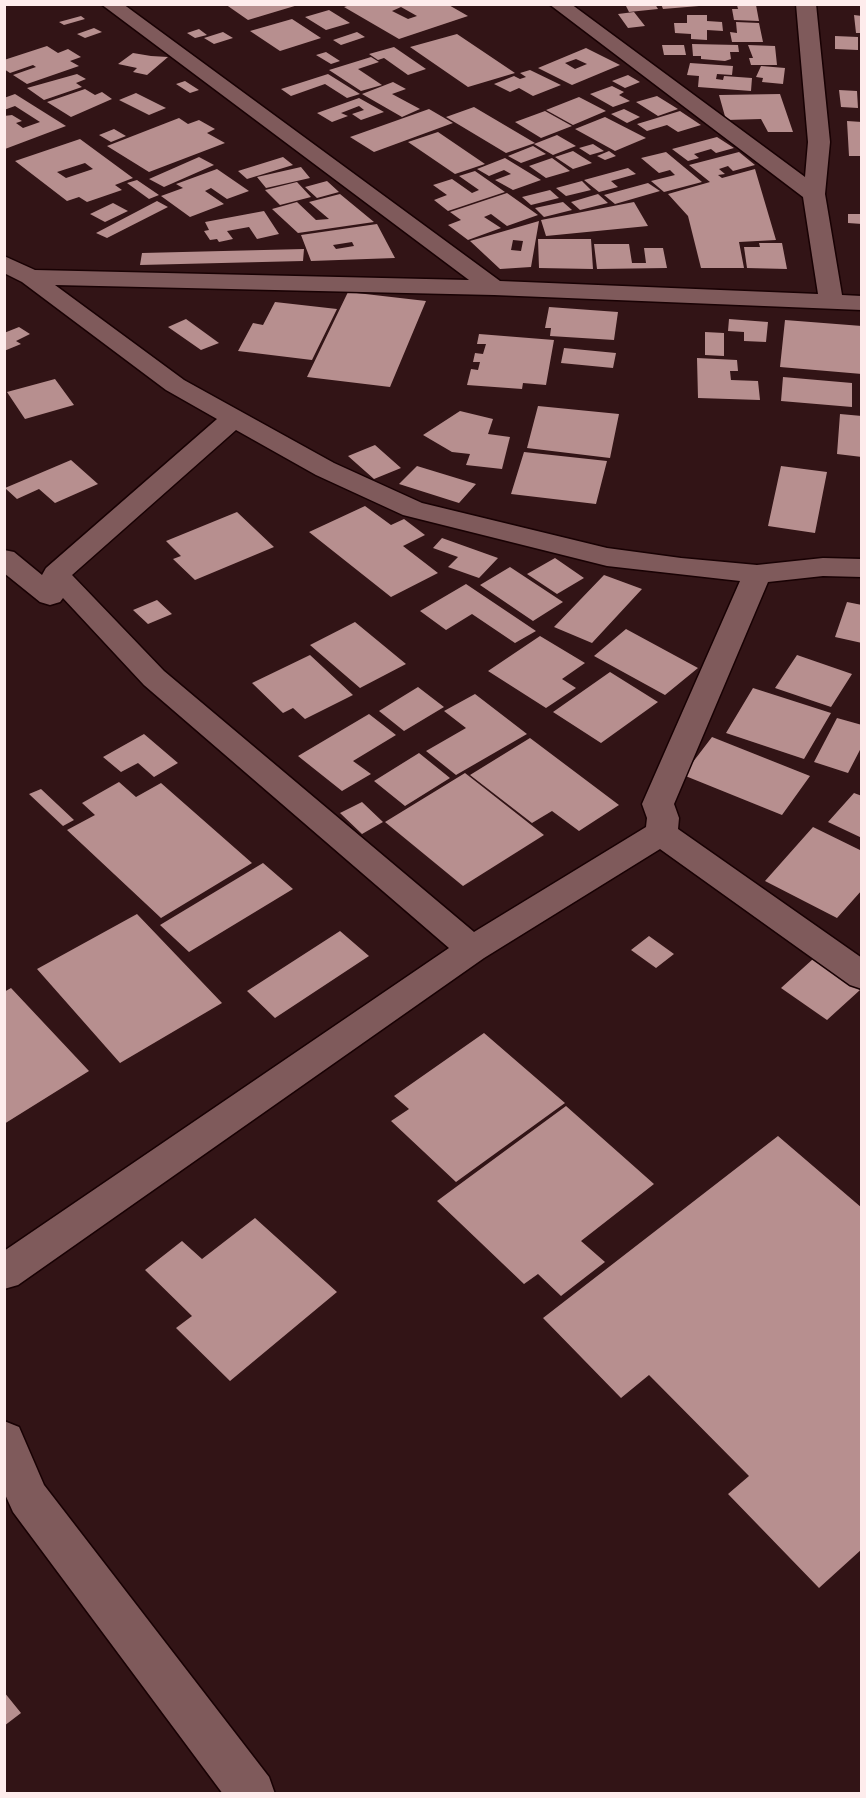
<!DOCTYPE html>
<html>
<head>
<meta charset="utf-8">
<style>
	body { margin:0 }
	#map { position:relative; width:866px; height:1798px; overflow:hidden; background:#321416; font-family:Montserrat,sans-serif }
	canvas { display:block }
	.frame { position:absolute; inset:0; border:6px solid #feecec; pointer-events:none }
</style>
</head>
<body>
<div id="map">
<canvas width="866" height="1798"></canvas>
<div class="frame"></div>
</div>
<script>
const context = document.querySelector('canvas').getContext('2d');
context.lineJoin = 'round';
function paint(path, color) {
  context.fillStyle = color;
  context.fill(path, 'evenodd');
}
function poly(rows) {
  const path = new Path2D();
  for (const r of rows) {
    path.moveTo(r[0], r[1]);
    for (let i = 2; i < r.length; i += 2) path.lineTo(r[i], r[i + 1]);
  }
  return path;
}
function strokePath(path, color, width, dash) {
  context.strokeStyle = color;
  context.lineWidth = width;
  context.lineCap = dash ? 'butt' : 'round';
  context.setLineDash(dash || []);
  context.stroke(path);
}
paint(poly([
	[225,4,297,4,298,5,248,20],
	[353,4,447,4,468,16,399,39,344,7],
	[401,7,417,16,408,19,392,11],
	[625,4,655,4,658,9,629,12],
	[661,4,699,4,699,6,663,9],
	[737,5,756,5,759,21,734,20,732,9,738,9],
	[329,10,350,23,326,30,305,17],
	[634,12,645,26,628,28,618,14],
	[687,15,707,15,707,21,722,22,723,31,707,30,707,40,691,39,691,34,675,33,674,23,687,23],
	[854,15,862,16,862,33,856,33],
	[81,16,85,19,64,25,59,22],
	[292,19,321,38,280,51,250,31],
	[736,22,759,23,763,42,732,42,730,32,737,33],
	[94,28,102,32,85,38,77,34],
	[199,29,207,35,195,38,187,33],
	[223,32,233,38,214,44,204,38],
	[357,32,365,37,341,45,333,40],
	[457,34,515,73,468,87,410,47],
	[835,36,858,37,858,50,835,49],
	[692,44,738,45,739,52,730,52,731,59,725,61,701,59,701,56,693,56],
	[662,45,684,45,686,55,664,55],
	[748,45,775,46,777,65,751,65,749,58,753,58],
	[47,46,58,53,68,49,81,57,70,61,79,66,27,84,13,75,36,67,33,65,10,73,4,69,4,60],
	[394,47,426,69,408,75,384,58,378,60,369,54],
	[586,48,620,65,572,85,538,68],
	[576,59,587,64,575,69,565,63],
	[326,52,340,61,331,64,316,55],
	[133,53,151,56,168,57,147,75,133,72,137,68,118,64],
	[371,57,379,62,358,69,382,85,361,91,329,70],
	[690,63,733,66,732,75,717,74,716,79,723,80,724,76,752,78,751,91,698,87,699,76,687,75],
	[761,66,785,68,783,84,762,82,763,78,756,77],
	[530,70,561,85,533,96,519,88,510,92,494,84,514,76,520,79,526,77,520,73],
	[77,74,86,79,76,83,82,87,44,100,27,88],
	[328,74,360,94,347,98,325,84,291,96,281,89],
	[628,75,640,82,625,88,612,81],
	[185,81,199,90,190,93,176,84],
	[393,82,406,89,392,94,420,109,402,117,362,94],
	[612,86,624,92,619,95,630,101,613,107,590,94],
	[85,89,95,95,102,92,112,99,71,117,47,102],
	[839,90,857,91,858,108,841,107],
	[136,93,166,108,149,115,119,100],
	[15,94,66,126,5,149,4,116,12,115,22,121,16,123,23,128,40,122,15,106,4,110,4,98],
	[780,94,793,132,768,132,761,119,726,120,719,95],
	[657,96,678,109,658,116,636,102],
	[579,97,606,111,573,125,546,110],
	[359,98,384,112,361,120,352,114,364,110,359,106,341,113,348,116,332,122,317,113],
	[474,107,535,143,506,153,446,117],
	[429,109,453,123,374,152,350,137],
	[624,109,640,117,627,123,611,114],
	[545,111,572,126,541,138,515,122],
	[680,111,701,125,678,132,667,125,647,131,637,124],
	[605,117,646,138,615,151,575,129],
	[179,118,188,124,199,120,215,129,207,133,225,143,149,172,107,146],
	[847,121,862,122,862,156,849,156],
	[114,129,126,136,111,142,99,135],
	[438,132,485,164,455,174,408,142],
	[557,135,576,146,553,155,534,144],
	[717,137,734,148,716,153,711,149,694,154,699,158,688,161,672,149],
	[80,139,133,178,115,185,122,190,87,202,79,197,67,201,15,161],
	[85,163,93,169,66,178,57,172],
	[593,144,604,151,590,155,579,148],
	[533,146,546,154,521,163,508,156],
	[573,151,592,163,573,169,555,157],
	[609,151,616,156,605,160,597,156],
	[666,152,702,182,664,192,651,181,675,175,670,170,659,173,641,158],
	[739,152,755,165,733,171,728,166,719,169,725,174,718,175,722,178,755,169,776,240,739,242,744,268,701,268,688,216,668,194,710,182,689,165],
	[199,157,214,165,164,187,149,179],
	[283,157,293,165,247,179,238,171],
	[505,158,541,180,513,190,495,180,511,174,504,170,489,176,477,169],
	[552,158,570,171,546,178,529,166],
	[301,167,310,178,266,188,257,177],
	[628,168,636,174,611,181,618,187,599,192,584,180],
	[217,169,249,191,227,199,211,188,205,191,224,204,190,217,161,196,183,188,176,184],
	[475,171,505,192,448,211,434,200,447,195,433,185,452,179,472,193,479,190,459,176],
	[137,180,159,195,149,199,127,183],
	[327,181,339,192,317,198,305,187],
	[582,181,591,190,566,196,556,188],
	[297,182,311,197,280,205,265,190],
	[648,183,660,191,615,204,604,195],
	[550,190,559,198,531,205,522,197],
	[507,193,538,215,507,226,491,214,484,217,501,228,468,240,448,225,461,220,450,212],
	[340,194,374,222,298,233,272,209,297,202,316,220,329,219,309,202],
	[598,194,608,203,580,210,571,202],
	[157,201,168,207,107,238,96,233],
	[563,202,572,210,544,217,535,208],
	[634,202,648,226,546,236,541,220],
	[113,203,128,211,105,222,90,214],
	[264,211,279,234,257,239,249,227,227,231,233,239,219,242,217,239,210,240,204,231,209,230,205,222],
	[848,214,862,214,862,224,848,223],
	[539,221,531,267,500,269,470,241],
	[513,240,523,241,521,251,511,250],
	[377,224,395,258,311,261,301,235],
	[352,242,354,246,336,249,333,245],
	[538,239,591,239,593,269,539,268],
	[759,243,782,243,787,269,747,268,744,247,760,247],
	[594,244,629,244,632,263,646,263,644,248,663,248,667,268,597,269],
	[304,249,303,261,140,265,142,253],
	[348,292,426,301,390,387,307,377],
	[275,302,337,309,312,360,238,351,253,323,263,325],
	[549,307,618,312,614,340,550,336,551,328,545,328],
	[186,319,219,343,201,350,168,327],
	[729,319,768,322,766,342,744,341,744,332,728,331],
	[785,320,862,326,862,374,780,367],
	[19,327,30,334,16,341,21,344,4,351,4,333],
	[705,332,724,333,724,356,705,355],
	[479,334,554,340,546,385,523,383,522,389,467,385,471,369,478,370,480,362,473,362,475,353,483,354,486,344,477,344],
	[564,348,616,353,613,368,561,363],
	[697,358,737,360,738,371,730,371,731,380,758,381,760,400,698,398],
	[783,377,852,383,852,407,781,401],
	[55,379,74,405,25,419,7,392],
	[538,406,619,414,610,458,527,448],
	[460,411,493,419,488,434,510,437,502,469,466,465,470,454,452,452,423,435],
	[840,414,862,416,862,457,837,454],
	[375,445,401,468,374,479,348,456],
	[524,452,607,461,596,504,511,494],
	[71,460,98,484,55,503,39,489,17,499,5,488],
	[417,466,476,484,459,503,399,484],
	[781,466,827,472,815,533,768,526],
	[365,506,391,525,404,519,425,535,403,546,438,573,391,597,309,532],
	[237,512,274,547,195,580,173,559,181,556,166,541],
	[442,538,498,558,479,578,448,567,458,557,433,548],
	[555,558,584,578,557,594,527,574],
	[510,567,563,602,533,621,480,585],
	[604,575,642,589,592,643,554,627],
	[466,584,536,631,515,643,472,614,446,630,420,611],
	[157,600,172,614,148,624,133,610],
	[847,602,862,605,862,643,835,637],
	[355,622,406,664,360,688,310,645],
	[626,629,698,668,665,695,594,656],
	[540,636,585,663,562,679,576,688,546,708,488,671],
	[310,655,353,695,305,719,293,708,283,713,252,683],
	[797,655,852,674,831,707,775,688],
	[610,672,658,702,601,743,553,712],
	[418,687,444,707,404,731,379,711],
	[753,688,831,713,804,759,726,733],
	[475,694,527,734,456,775,426,751,466,728,444,711],
	[369,714,396,735,353,761,371,774,342,791,298,756],
	[837,718,862,725,862,746,848,773,814,762],
	[144,734,178,763,154,777,138,763,121,772,103,757],
	[712,737,810,776,782,815,683,775],
	[530,738,619,805,579,831,552,811,532,823,470,775],
	[419,753,450,778,405,806,374,781],
	[465,773,544,835,463,886,385,822],
	[119,782,136,797,161,783,252,863,161,918,67,830,95,815,82,803],
	[41,789,74,820,63,826,29,794],
	[854,793,862,796,862,838,828,822],
	[362,802,383,822,362,834,340,813],
	[813,827,862,851,862,890,837,918,765,881],
	[263,863,293,889,189,952,160,925],
	[137,914,222,1003,120,1063,37,969],
	[340,931,369,956,275,1018,247,991],
	[649,936,674,954,656,968,631,950],
	[813,959,860,990,827,1020,781,988],
	[11,988,89,1071,4,1124,4,992],
	[484,1033,565,1103,456,1182,391,1121,409,1109,394,1096],
	[566,1106,654,1184,581,1241,605,1262,561,1296,538,1274,524,1284,437,1201],
	[778,1136,862,1208,862,1549,819,1588,728,1494,749,1476,649,1375,621,1398,543,1318],
	[255,1218,337,1292,230,1381,176,1328,192,1316,145,1270,182,1241,202,1259],
	[4,1692,21,1713,4,1726]
]), '#b78f8f');
const street = poly([
	[101,4,123,4,500,281,818,294,803,197,549,4,571,4,805,177,808,142,796,4,816,4,830,142,825,194,842,295,862,296,862,310,494,295,55,285,184,380,334,463,422,503,607,548,681,558,757,565,823,558,862,559,862,577,823,576,768,582,674,804,679,818,678,829,862,958,862,989,850,985,660,849,484,958,18,1285,4,1289,4,1251,449,948,144,685,63,598,60,602,50,605,40,602,4,573,4,550,14,552,42,575,46,568,217,419,166,390,22,282,4,273,4,256,35,270,469,280,101,4],
	[236,430,316,475,403,515,607,566,740,581,642,804,647,818,646,827,474,932,164,671,72,575,236,430],
	[4,1421,19,1427,44,1485,269,1777,275,1794,223,1794,13,1512,4,1492,4,1421]
]);
strokePath(street, '#180103', 3);
paint(street, '#7f5a5b');
</script>
</body>
</html>
